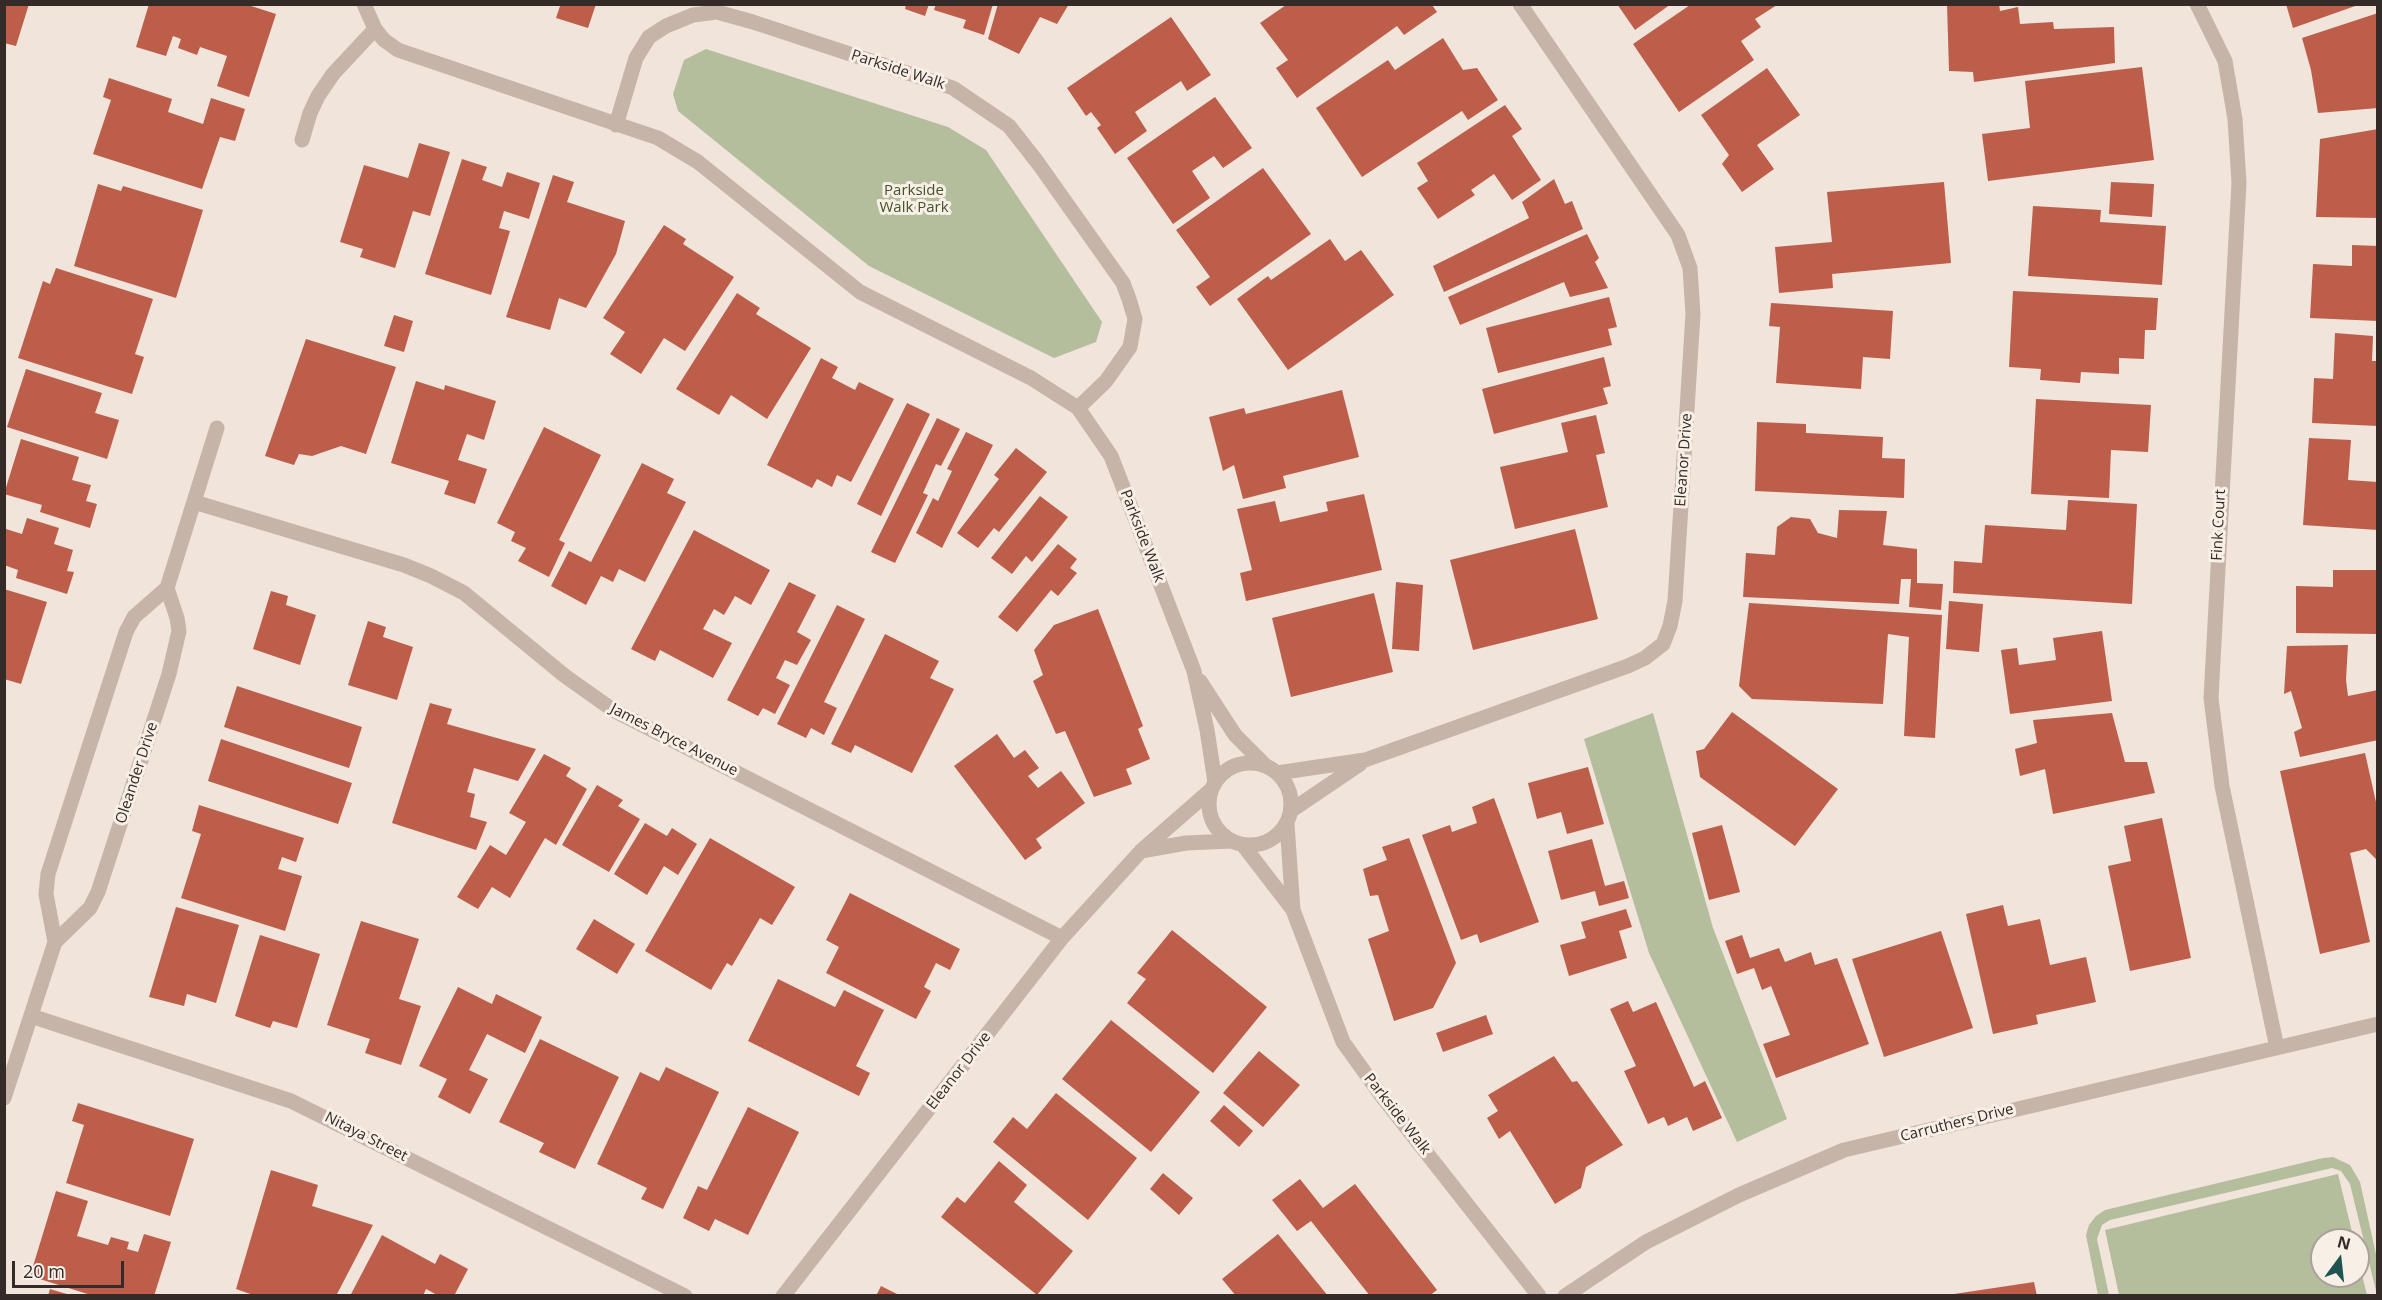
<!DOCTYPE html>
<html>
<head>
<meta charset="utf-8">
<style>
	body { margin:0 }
	#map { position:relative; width:2382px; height:1300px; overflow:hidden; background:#f0e4db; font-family:"Open Sans",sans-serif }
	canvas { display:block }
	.frame { position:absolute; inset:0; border:6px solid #342b28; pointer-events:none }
	.north { position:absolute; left:2310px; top:1228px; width:60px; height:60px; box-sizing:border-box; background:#f8efe7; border:2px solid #aaa19b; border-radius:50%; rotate:15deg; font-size:16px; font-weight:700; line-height:24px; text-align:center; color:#342b28 }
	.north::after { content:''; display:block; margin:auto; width:21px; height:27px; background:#205352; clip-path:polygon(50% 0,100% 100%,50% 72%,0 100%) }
	.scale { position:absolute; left:12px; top:1261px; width:112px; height:27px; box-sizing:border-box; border:3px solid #342b28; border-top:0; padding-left:8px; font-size:18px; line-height:21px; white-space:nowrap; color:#342b28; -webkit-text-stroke:4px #f8efe7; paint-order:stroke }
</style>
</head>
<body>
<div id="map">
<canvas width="2382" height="1300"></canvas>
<div class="frame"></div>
<div class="north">N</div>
<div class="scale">20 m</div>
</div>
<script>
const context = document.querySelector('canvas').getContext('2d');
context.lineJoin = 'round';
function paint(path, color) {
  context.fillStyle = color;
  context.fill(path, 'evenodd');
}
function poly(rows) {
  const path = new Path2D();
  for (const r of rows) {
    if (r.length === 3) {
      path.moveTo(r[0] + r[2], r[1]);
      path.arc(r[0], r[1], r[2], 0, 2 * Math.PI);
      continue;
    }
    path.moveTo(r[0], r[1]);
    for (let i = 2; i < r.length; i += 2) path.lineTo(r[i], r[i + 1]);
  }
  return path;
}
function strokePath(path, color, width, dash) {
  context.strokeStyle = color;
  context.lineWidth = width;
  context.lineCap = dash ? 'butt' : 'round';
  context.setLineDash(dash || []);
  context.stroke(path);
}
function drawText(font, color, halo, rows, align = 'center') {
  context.font = font + ' "Open Sans",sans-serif';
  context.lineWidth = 6;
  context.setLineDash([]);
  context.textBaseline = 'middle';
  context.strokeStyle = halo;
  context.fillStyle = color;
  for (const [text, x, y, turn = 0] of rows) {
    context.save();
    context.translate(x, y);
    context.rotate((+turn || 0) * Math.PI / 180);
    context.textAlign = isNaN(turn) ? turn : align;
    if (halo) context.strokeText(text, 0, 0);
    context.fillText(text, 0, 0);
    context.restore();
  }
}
paint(poly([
	[706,49,948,127,986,150,1102,322,1096,342,1054,358,869,266,678,111,673,94,684,60],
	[1653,713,1713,928,1787,1119,1737,1142,1649,953,1584,739],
	[2333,1157,2350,1165,2360,1182,2377,1259,2377,1295,2350,1184,2341,1171,2332,1168,2110,1220,2102,1225,2097,1239,2109,1295,2098,1295,2086,1235,2089,1225,2096,1216,2105,1210,2323,1158],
	[2338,1174,2354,1240,2322,1240,2322,1276,2358,1276,2358,1259,2367,1295,2119,1295,2105,1230]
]), '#b5be9c');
paint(poly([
	[4,4,29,4,16,46,4,43],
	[149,4,245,4,276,14,249,97,217,86,227,56,200,47,197,55,178,48,181,39,173,36,166,56,136,47],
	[556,4,596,4,588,28,556,18,560,6],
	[906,4,929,4,925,16,905,9],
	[936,4,993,4,984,35,963,28,966,20,934,10],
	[998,4,1069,4,1057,24,1040,17,1019,54,988,39],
	[1617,4,1671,4,1635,30],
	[1947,4,1999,4,2000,11,2018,7,2020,24,2053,22,2054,29,2114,27,2115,63,1974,82,1973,72,1949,71],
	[2286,4,2358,4,2358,5,2293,28],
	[1286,5,1432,5,1437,12,1404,35,1397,26,1297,98,1276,68,1288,60,1260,23],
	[1690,5,1777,5,1755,19,1761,27,1741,41,1754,60,1679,112,1633,44],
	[2378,13,2378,108,2318,113,2311,70,2302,38],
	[1171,17,1211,75,1187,91,1181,81,1135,112,1147,131,1115,154,1097,128,1101,125,1091,112,1086,116,1067,88],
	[1443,38,1463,70,1477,68,1498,100,1468,120,1462,111,1362,177,1316,108,1388,60,1395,70],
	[2142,67,2154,160,1988,181,1982,134,2030,128,2025,81],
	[1767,68,1800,115,1757,145,1774,169,1742,192,1722,164,1729,155,1701,115],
	[109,78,172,99,168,112,203,124,211,98,245,109,235,141,220,137,202,189,93,154,111,100,103,97],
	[1215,97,1252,148,1223,168,1214,156,1192,171,1210,198,1173,224,1127,158],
	[1505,105,1522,129,1512,136,1541,180,1512,200,1494,174,1471,190,1475,195,1438,219,1417,188,1428,181,1417,163],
	[2378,129,2378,218,2316,217,2320,139],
	[419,143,450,152,430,216,413,211,395,268,360,257,363,249,340,242,364,165,408,178],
	[462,159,487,167,482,180,502,187,507,172,540,183,529,219,504,211,499,228,510,231,491,295,425,274],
	[1263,168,1311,234,1210,306,1196,287,1210,277,1176,230],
	[553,175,574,182,567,202,625,221,616,254,586,308,559,298,550,330,506,317],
	[1554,179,1565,204,1572,201,1583,229,1444,292,1433,266,1529,218,1522,202],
	[1944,182,1951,263,1832,274,1833,288,1779,293,1775,247,1832,242,1827,192],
	[2111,182,2154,184,2152,217,2109,214],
	[98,184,121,191,123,186,203,210,176,298,74,266],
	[2033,206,2101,210,2100,222,2166,226,2162,285,2028,276],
	[664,225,686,239,683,244,734,277,685,351,664,338,641,374,610,354,625,332,603,318],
	[1587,234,1599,258,1595,262,1608,288,1570,297,1564,282,1460,325,1448,297],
	[1330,239,1345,261,1361,250,1394,295,1288,370,1237,299,1268,276,1271,280],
	[2352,245,2378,246,2378,321,2310,318,2313,264,2352,266],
	[56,268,153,299,135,354,144,357,132,394,18,358,43,281,50,284],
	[2013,291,2158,298,2156,330,2145,330,2144,359,2119,358,2119,374,2081,372,2080,383,2040,380,2041,369,2009,367],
	[737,293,760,308,756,314,811,348,767,419,731,395,719,415,676,389],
	[1609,297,1617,327,1608,329,1612,345,1498,373,1486,328],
	[1771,303,1893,311,1890,359,1863,357,1861,389,1776,383,1780,327,1769,326],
	[394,315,413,321,404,352,384,346],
	[2335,333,2373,336,2372,361,2378,361,2378,426,2312,423,2314,378,2333,379],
	[306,339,396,367,366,454,341,446,312,456,299,454,294,465,265,456],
	[1604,357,1611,386,1603,388,1608,404,1494,434,1482,389],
	[821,358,838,367,832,378,855,390,859,382,894,399,851,482,837,475,832,487,817,479,812,488,767,465],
	[26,369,102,393,95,413,119,420,107,459,7,427],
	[416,381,444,390,445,385,496,401,484,440,467,434,458,460,487,469,475,504,444,494,449,481,391,463],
	[1342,390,1359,457,1283,476,1286,488,1243,499,1234,465,1223,471,1209,417,1244,408,1246,414],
	[2036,399,2151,405,2148,452,2111,450,2109,498,2031,494],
	[907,403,930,414,881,516,857,504],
	[1596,415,1605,453,1596,455,1608,507,1515,529,1500,467,1568,452,1561,423],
	[937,418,960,429,941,466,936,464,923,493,928,495,895,563,871,552],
	[1757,422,1806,424,1806,433,1883,437,1882,458,1905,459,1904,498,1755,491],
	[544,427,601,455,559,540,565,543,549,577,518,561,526,548,511,541,515,532,497,523],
	[966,432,993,445,942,548,916,533,933,498,938,501,952,471,947,469],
	[2309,438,2351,440,2348,480,2378,482,2378,530,2303,525],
	[21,439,79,457,72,480,91,485,86,501,97,504,90,528,40,512,42,505,4,494],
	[1016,448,1047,472,999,532,994,528,978,548,957,533,999,479,994,475],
	[642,463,674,479,667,493,686,502,645,582,619,569,613,582,601,576,586,605,551,586,569,551,591,562],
	[1364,494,1382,570,1246,601,1240,573,1252,570,1237,509,1275,501,1280,522,1328,511,1326,502],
	[1040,496,1068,517,1032,562,1026,556,1012,574,991,558],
	[2068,500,2137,504,2132,604,1953,593,1954,561,1982,563,1985,525,2066,530],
	[1839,510,1887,511,1883,545,1917,549,1917,583,1943,584,1941,610,1909,607,1911,579,1901,579,1899,604,1743,597,1746,553,1775,555,1777,527,1791,517,1810,519,1818,533,1837,538],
	[27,518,59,528,54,544,73,550,67,571,74,572,67,594,16,578,18,570,4,565,6,529,22,534],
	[1575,529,1598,619,1473,650,1450,560],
	[694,530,770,570,751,605,735,596,724,615,714,609,703,629,732,643,713,678,660,650,655,661,631,649],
	[1058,544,1077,559,1070,568,1077,573,1058,596,1051,590,1017,632,998,617],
	[2333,570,2376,570,2378,634,2296,633,2296,586,2333,587],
	[789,582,816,595,797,632,811,640,797,665,785,660,776,678,790,685,775,714,763,708,758,716,727,700],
	[1396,582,1423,585,1419,651,1392,649],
	[4,589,47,602,21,684,4,679],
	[271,591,288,596,286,605,316,615,300,665,253,649],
	[1374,593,1393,672,1291,697,1272,618],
	[1949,601,1983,604,1979,652,1946,649],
	[1749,603,1942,615,1935,738,1904,736,1909,637,1888,634,1883,704,1752,699,1739,686],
	[837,605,865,619,824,702,837,708,824,735,811,728,806,738,777,724],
	[1098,609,1143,726,1138,729,1150,759,1126,769,1132,784,1094,797,1065,731,1056,734,1033,681,1043,675,1034,650,1054,625],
	[368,621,386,627,383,637,413,647,397,700,348,685],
	[2102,631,2112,701,2010,714,2001,650,2017,648,2019,665,2056,660,2053,638],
	[885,634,939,661,930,678,954,689,912,773,855,745,851,753,831,744],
	[2348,645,2346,680,2348,696,2378,690,2378,740,2300,757,2294,732,2302,728,2291,691,2284,694,2287,646],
	[237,686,362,727,349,768,224,727],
	[430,703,452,709,447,724,536,749,518,781,474,768,467,792,475,794,470,817,487,822,476,850,392,823],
	[1732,712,1838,789,1795,846,1700,777,1696,751,1704,749],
	[2112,713,2125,762,2147,762,2155,793,2053,814,2045,769,2020,776,2015,749,2037,743,2033,720],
	[997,734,1014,758,1025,750,1039,768,1028,776,1038,788,1061,771,1085,803,1036,839,1042,848,1025,860,954,766],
	[221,739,352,783,338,824,208,781],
	[2365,753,2378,811,2378,861,2366,849,2350,853,2370,942,2320,954,2280,771],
	[544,754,571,768,566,776,587,789,556,845,545,838,510,898,492,887,478,909,457,897,490,845,506,855,526,822,509,813],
	[1588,767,1604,824,1567,834,1561,812,1537,819,1528,783],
	[597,785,623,800,618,806,640,819,609,872,562,845],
	[1494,798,1539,922,1480,943,1477,934,1461,940,1422,835,1450,825,1452,832,1477,823,1472,807],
	[199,805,304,838,296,862,282,857,278,869,302,876,285,931,181,898,201,834,192,831],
	[2162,818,2191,958,2130,971,2108,866,2131,861,2124,826],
	[645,823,667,836,672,828,697,844,678,875,664,866,647,895,614,874],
	[1722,825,1740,892,1709,900,1692,833],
	[710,838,795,887,772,925,760,918,732,966,727,963,711,990,645,951],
	[1409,838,1456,963,1433,1008,1394,1021,1368,939,1389,931,1378,895,1370,896,1363,869,1387,860,1382,847],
	[1592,839,1605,886,1624,881,1629,898,1599,906,1595,891,1561,900,1548,851],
	[850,893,960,949,950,970,936,963,924,987,931,991,916,1019,826,973,839,947,826,940],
	[2003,905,2008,926,2040,919,2050,965,2086,957,2096,1002,2036,1015,2038,1024,1993,1034,1966,914],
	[176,907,239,925,216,1003,187,994,184,1006,149,997],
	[1626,909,1632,927,1619,931,1627,958,1569,976,1560,945,1586,938,1581,922],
	[594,919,635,944,617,974,576,949],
	[361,921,419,939,399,999,421,1006,401,1065,365,1053,370,1039,327,1025],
	[1172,930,1267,1007,1213,1073,1127,1003,1146,979,1137,973],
	[1941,931,1973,1028,1884,1057,1852,959],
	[260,935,320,954,297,1028,273,1021,270,1028,235,1016],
	[1742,935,1750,958,1779,948,1785,962,1811,952,1815,965,1837,958,1869,1044,1776,1078,1763,1044,1790,1035,1771,986,1762,990,1754,968,1737,974,1725,941],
	[778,979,835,1007,844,990,884,1010,856,1066,870,1073,859,1096,748,1041],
	[458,987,492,1004,496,994,542,1017,525,1053,487,1034,469,1070,488,1079,470,1114,438,1097,447,1079,419,1066],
	[1628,1001,1633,1012,1656,1002,1694,1087,1705,1081,1722,1118,1693,1131,1687,1117,1668,1126,1664,1117,1648,1124,1624,1071,1636,1066,1610,1009],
	[1486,1015,1493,1034,1443,1052,1436,1033],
	[1111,1020,1200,1092,1151,1152,1062,1079],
	[540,1039,619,1077,575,1169,539,1152,544,1143,499,1122],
	[1259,1051,1300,1085,1263,1127,1223,1093],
	[1554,1056,1572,1082,1577,1081,1623,1145,1586,1167,1581,1188,1555,1204,1510,1131,1499,1139,1487,1118,1498,1111,1488,1095],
	[666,1067,719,1092,663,1209,641,1199,647,1188,597,1164,640,1072,659,1081],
	[1056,1093,1137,1158,1088,1220,993,1142,1013,1117,1027,1129],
	[78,1103,194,1139,170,1216,66,1183,84,1125,72,1121],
	[1224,1105,1253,1131,1239,1147,1210,1121],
	[748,1107,799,1132,748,1235,715,1219,709,1231,683,1218,698,1186,707,1190],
	[999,1161,1027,1185,1014,1202,1073,1251,1037,1295,941,1217,957,1197,965,1203],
	[271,1170,318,1185,312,1206,373,1225,336,1296,256,1296,236,1289],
	[1163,1173,1193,1198,1179,1215,1150,1189],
	[1300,1179,1323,1208,1355,1184,1437,1290,1429,1296,1370,1296,1311,1221,1297,1231,1272,1200],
	[56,1191,88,1201,77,1236,108,1245,111,1237,129,1242,127,1249,138,1252,144,1234,171,1242,154,1296,94,1296,30,1276],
	[1278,1234,1328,1296,1236,1296,1222,1279],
	[382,1235,435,1264,440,1254,468,1269,454,1296,439,1296,426,1289,423,1296,350,1296],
	[2034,1282,2037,1296,1955,1296,1954,1294],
	[881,1286,901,1296,876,1296],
	[50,1289,70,1295,70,1296,48,1296]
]), '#bd5e4b');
strokePath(poly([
	[364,4,375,29,384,40,398,50,658,138,698,162,860,292,1031,378,1078,408,1111,456,1194,671,1207,730,1215,782],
	[2197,4,2225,61,2235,119,2239,183,2211,698,2222,786,2277,1048],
	[616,125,636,58,649,37,666,26,693,15,717,12,753,22,953,88,1009,126,1038,163,1123,283,1129,299,1135,319,1130,347,1106,381,1078,408],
	[302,140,310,113,318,96,333,74,375,29],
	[194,502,404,565,431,576,464,593,565,676,613,710,1062,938],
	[1200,681,1235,735,1265,765],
	[1250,804,41],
	[1277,773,1365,760,1628,666,1645,658,1663,644,1670,626,1675,601,1693,314,1690,268,1678,235,1520,4],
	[1292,810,1360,764],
	[1287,824,1293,910,1343,1042,1381,1095,1539,1296],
	[1243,845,1293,910],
	[1141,851,1186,843,1231,841],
	[55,942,46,894,48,874,126,632,134,617,167,588],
	[31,1016,291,1101,685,1296],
	[4,1098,55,942,90,908,98,892,169,674,179,631,177,618,167,588,217,428],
	[783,1296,1062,938,1141,851,1212,789],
	[1565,1296,1646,1242,1739,1195,1844,1150,2378,1024]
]), '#c7b4a8', 15);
drawText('15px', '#342b28', '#f8efe7', [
	["Parkside Walk",898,70,18],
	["Eleanor Drive",1684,460,-86],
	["Fink Court",2219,525,-87],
	["Parkside Walk",1142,536,69],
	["James Bryce Avenue",674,740,27],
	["Oleander Drive",137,773,-72],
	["Eleanor Drive",959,1071,-52],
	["Parkside Walk",1397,1114,52],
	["Carruthers Drive",1957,1123,-14],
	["Nitaya Street",366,1137,27]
]);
drawText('15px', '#46512d', '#f8efe7', [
	["Parkside",914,191],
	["Walk Park",914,208]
]);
</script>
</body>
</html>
